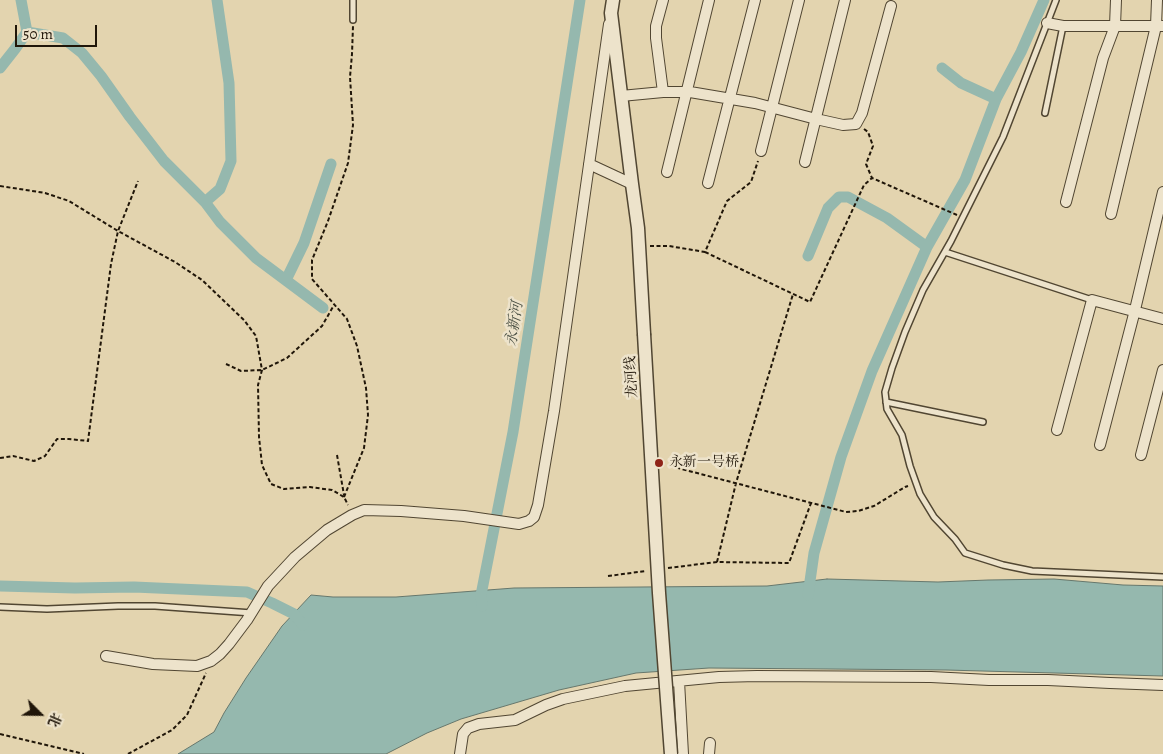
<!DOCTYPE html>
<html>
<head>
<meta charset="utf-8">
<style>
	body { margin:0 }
	#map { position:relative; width:1163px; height:754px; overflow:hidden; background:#e3d4af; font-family:Alegreya,"Noto Serif SC",serif }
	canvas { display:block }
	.north { position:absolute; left:15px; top:689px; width:50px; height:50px; -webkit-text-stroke:4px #ede3cb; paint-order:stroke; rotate:113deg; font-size:14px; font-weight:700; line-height:20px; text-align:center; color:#201609 }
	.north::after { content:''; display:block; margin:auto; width:18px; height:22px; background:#201609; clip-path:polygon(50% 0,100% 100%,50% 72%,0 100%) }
	.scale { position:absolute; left:15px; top:25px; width:82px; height:22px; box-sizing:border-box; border:2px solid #201609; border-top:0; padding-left:6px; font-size:15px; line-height:18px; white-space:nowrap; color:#201609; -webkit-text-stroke:4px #ede3cb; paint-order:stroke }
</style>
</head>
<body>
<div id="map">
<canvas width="1163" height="754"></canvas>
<div class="north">北</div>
<div class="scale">50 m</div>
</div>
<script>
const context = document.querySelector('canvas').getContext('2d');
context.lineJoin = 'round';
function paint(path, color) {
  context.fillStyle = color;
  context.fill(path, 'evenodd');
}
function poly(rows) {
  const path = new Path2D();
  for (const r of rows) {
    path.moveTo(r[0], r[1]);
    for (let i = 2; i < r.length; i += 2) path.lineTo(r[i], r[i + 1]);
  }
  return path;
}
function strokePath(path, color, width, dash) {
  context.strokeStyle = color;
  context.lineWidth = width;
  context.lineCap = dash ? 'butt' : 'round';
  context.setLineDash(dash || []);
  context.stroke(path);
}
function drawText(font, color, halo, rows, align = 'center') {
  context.font = font + ' Alegreya,"Noto Serif SC",serif';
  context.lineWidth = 5;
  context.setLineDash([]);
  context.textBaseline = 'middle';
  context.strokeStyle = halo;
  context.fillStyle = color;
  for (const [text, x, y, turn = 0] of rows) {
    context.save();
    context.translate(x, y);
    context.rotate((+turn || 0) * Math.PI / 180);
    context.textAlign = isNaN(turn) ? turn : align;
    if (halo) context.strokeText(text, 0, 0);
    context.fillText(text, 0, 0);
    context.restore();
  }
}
const water = poly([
	[827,579,938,582,988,580,1054,579,1123,585,1163,586,1163,676,946,670,709,668,636,673,559,690,461,719,427,733,386,754,178,754,214,732,224,713,246,678,282,626,311,595,333,597,396,597,514,588,767,586,827,579]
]);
paint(water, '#95b8ae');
strokePath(water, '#66776c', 1);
strokePath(poly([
	[27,32,63,38,82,53,101,76,130,117,164,161,205,202,220,222,256,258,323,308],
	[0,68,15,49,27,32,21,0],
	[942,68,961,83,996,99],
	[205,202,220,189,231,161,229,83,217,0],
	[808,256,828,208,839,197,848,197,887,218,927,247],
	[286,280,304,243,331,164],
	[0,586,75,588,134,587,247,592,272,603,294,614,303,625],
	[808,595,814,553,841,457,872,371,927,247,965,180,996,99,1021,52,1044,0],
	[482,606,481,595,513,432,580,0]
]), '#95b8ae', 11);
const service = poly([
	[1056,0,1003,137,951,241,923,290,905,332,892,368,885,392,887,409,902,435,910,466,920,494,934,517,955,539,965,553,1003,565,1032,571,1163,577],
	[353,20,353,0],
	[1045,113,1063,26],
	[945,252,1092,300],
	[886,402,983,422],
	[0,607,47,609,118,606,155,606,252,613]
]);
const minor = poly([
	[663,0,656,26,656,38,663,92],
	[1047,23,1063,26,1162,26],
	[621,96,663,92,690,92,755,103,816,119,843,125,856,124,862,113,891,6],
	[761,151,799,0],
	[805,162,845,0],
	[589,164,632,184],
	[667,172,709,0],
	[708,183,755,0],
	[1066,202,1103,58,1115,26,1116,0],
	[1111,214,1156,26,1157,0],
	[1057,430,1092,300,1163,319],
	[1100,445,1134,314,1163,192],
	[1141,455,1163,370],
	[106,656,153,664,197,666,211,661,220,654,229,644,247,620,268,586,295,557,327,530,352,515,364,510,401,511,464,516,519,524,529,521,534,517,538,505,554,411,609,24],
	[679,681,683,754],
	[460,754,463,734,468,728,479,724,515,720,546,705,563,699,625,686,719,677,757,676,931,677,989,680,1048,680,1110,683,1163,685],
	[709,754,710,743]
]);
const tertiary = poly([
	[613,0,611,13,632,184,638,228,644,334]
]);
strokePath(service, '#514632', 8);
strokePath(minor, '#514632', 12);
strokePath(tertiary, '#514632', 15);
strokePath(poly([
	[864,129,868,132,873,146,866,164,872,178],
	[0,186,45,193,69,201,118,231,175,262,202,280,244,320,256,336,262,370,258,385,259,437,262,465,271,484,284,489,310,487,332,490,344,497,348,505],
	[650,246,669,246,705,252,727,201,751,182,758,161],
	[705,252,810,302,864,185,872,178,957,215],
	[226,364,241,371,262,370,287,358,322,326,334,305],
	[337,455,344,495],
	[0,458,13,456,34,461,45,456,57,439,69,439,88,441,111,264,118,231,138,181],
	[670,466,846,512,858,511,874,506,905,487,908,486],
	[344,497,364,448,368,415,366,388,357,346,347,319,312,279,312,260,328,221,348,163,353,125,350,77,352,54,353,26],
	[717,562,736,483,793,294],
	[668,568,717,562,789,563,811,503],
	[608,576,646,571],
	[0,734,84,754],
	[128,754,172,730,187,715,206,673]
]), '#201609', 2, [4, 2.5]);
strokePath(service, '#ede3cb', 5);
strokePath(minor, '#ede3cb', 10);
strokePath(tertiary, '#ede3cb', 12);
const tertiaryBridge = poly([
	[644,334,659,593,671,754]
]);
strokePath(tertiaryBridge, '#514632', 15, []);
strokePath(tertiaryBridge, '#ede3cb', 12);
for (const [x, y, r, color] of [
	[659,463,5,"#8f2418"]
]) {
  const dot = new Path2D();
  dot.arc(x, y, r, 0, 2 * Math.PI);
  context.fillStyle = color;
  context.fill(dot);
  strokePath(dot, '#ede3cb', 2);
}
drawText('14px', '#201609', '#ede3cb', [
	["龙河线",632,377,-93]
]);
drawText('14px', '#201609', '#ede3cb', [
	["永新一号桥",669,463]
], 'left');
drawText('italic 15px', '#494f43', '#ede3cb', [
	["永新河",515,324,-81]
]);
</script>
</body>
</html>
